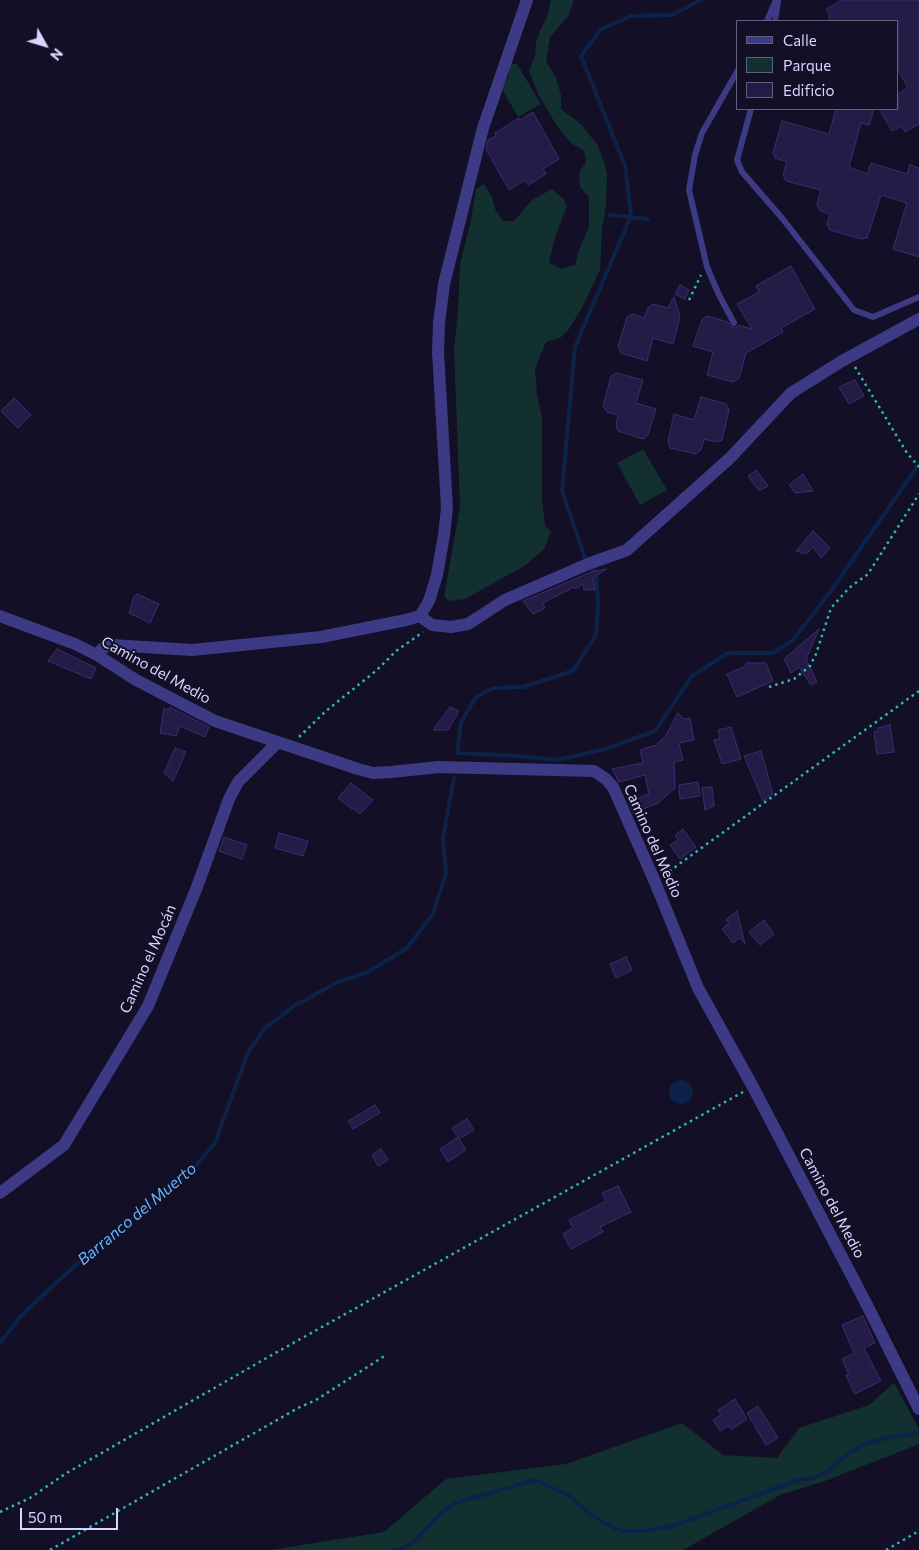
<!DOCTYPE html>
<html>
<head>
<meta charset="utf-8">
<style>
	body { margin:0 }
	#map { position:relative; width:919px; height:1550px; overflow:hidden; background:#130f26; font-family:Commissioner,sans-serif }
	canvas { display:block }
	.legend { position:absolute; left:736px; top:20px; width:162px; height:90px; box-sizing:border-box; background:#130f26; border:1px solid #625e7d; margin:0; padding:6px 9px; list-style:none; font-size:15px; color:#d9d4ff }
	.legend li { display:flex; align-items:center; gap:10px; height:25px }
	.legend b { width:25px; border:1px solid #625e7d }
	.north { position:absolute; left:20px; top:20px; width:50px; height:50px; -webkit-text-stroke:4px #130f26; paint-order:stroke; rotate:129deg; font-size:14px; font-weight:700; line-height:20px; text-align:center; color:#d9d4ff }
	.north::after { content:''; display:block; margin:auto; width:18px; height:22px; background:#d9d4ff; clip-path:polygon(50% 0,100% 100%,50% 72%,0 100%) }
	.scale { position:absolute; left:20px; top:1508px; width:98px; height:22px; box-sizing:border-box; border:2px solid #d9d4ff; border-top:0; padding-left:6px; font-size:15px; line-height:18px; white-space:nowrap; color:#d9d4ff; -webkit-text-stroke:4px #130f26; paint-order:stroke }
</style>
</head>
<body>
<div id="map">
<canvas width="919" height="1550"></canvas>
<ul class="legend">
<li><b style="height:6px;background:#3d3a85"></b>Calle</li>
<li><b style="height:14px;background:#12302f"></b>Parque</li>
<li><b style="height:14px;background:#241b47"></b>Edificio</li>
</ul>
<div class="north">N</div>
<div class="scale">50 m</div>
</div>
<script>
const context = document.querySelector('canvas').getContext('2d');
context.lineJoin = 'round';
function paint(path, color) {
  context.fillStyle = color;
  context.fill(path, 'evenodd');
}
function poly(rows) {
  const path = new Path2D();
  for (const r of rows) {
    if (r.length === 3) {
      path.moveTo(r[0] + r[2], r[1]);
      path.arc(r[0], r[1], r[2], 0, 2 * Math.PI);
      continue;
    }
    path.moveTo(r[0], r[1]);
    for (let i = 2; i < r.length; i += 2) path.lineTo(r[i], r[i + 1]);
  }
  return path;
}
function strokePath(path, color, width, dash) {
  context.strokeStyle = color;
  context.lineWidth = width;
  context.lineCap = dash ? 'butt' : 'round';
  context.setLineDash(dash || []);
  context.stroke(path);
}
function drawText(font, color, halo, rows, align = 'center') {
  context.font = font + ' Commissioner,sans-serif';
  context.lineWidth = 4;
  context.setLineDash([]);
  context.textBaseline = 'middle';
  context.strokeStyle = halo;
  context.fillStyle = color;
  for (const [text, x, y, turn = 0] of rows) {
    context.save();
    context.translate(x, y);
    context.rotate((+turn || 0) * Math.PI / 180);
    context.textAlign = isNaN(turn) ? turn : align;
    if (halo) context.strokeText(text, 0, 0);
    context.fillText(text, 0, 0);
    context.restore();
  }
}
paint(poly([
	[551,0,574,0,568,16,550,37,546,61,556,78,561,95,561,109,582,125,598,146,605,164,607,175,606,204,602,230,600,270,582,308,569,329,560,338,546,342,535,369,537,395,542,417,542,500,545,525,551,532,544,549,526,565,465,599,448,601,444,596,460,507,454,348,458,312,460,264,471,220,476,189,484,184,492,197,495,209,503,221,514,221,532,200,552,189,564,199,567,206,555,237,549,263,562,269,576,264,578,252,589,227,589,197,580,187,579,173,586,162,584,151,571,143,557,126,539,96,529,71,535,56,536,43,539,33,547,17],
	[510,64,517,64,541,104,518,117,502,89,509,75,508,69],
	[643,449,667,490,640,505,617,463],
	[894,1383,919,1429,919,1444,825,1481,780,1495,683,1550,270,1550,384,1532,446,1479,566,1464,682,1423,723,1455,777,1458,799,1428,869,1405]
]), '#12302f');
paint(poly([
	[681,1092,12]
]), '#0c2248');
strokePath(poly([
	[610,215,648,219],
	[586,561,562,491,575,347,631,216,625,166,581,56,600,30,631,16,672,15,701,0],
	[590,567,596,573,598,604,596,635,573,671,523,687,493,688,476,697,461,722,457,753,517,756,557,760,606,749,655,731,692,676,728,653,773,653,793,640,833,588,919,464],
	[0,1343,20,1317,57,1282,110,1235,158,1200,192,1170,215,1143,248,1052,265,1028,294,1006,336,983,368,972,407,948,433,914,446,873,443,838,454,778],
	[393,1550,401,1549,414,1542,442,1512,456,1503,535,1480,568,1495,590,1514,608,1525,621,1531,643,1531,673,1526,798,1480,813,1478,828,1472,843,1457,861,1445,890,1437,919,1433]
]), '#0c2248', 4);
const building = poly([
	[842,0,919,0,919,124,905,132,902,126,892,131,879,109,898,109,898,94,908,88,898,70,898,21,828,21,830,16,826,9,842,0],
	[836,109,874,109,869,125,861,123,849,167,867,174,871,163,907,174,910,165,919,168,919,257,893,249,907,203,881,195,867,238,861,239,830,230,827,224,830,214,820,211,817,204,821,190,786,181,783,175,787,162,775,158,773,153,782,121,829,134,836,109],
	[533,112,559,159,543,169,546,174,528,185,525,180,509,190,486,149,488,140,496,136,495,133,519,118,520,120,533,112],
	[791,266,815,309,781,328,783,332,746,353,739,378,733,382,707,375,713,352,693,346,702,320,707,316,728,322,732,327,736,328,738,325,752,329,737,304,759,292,756,286,791,266],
	[680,285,689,290,685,299,675,294,680,285],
	[674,297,680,317,673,344,653,338,647,361,621,353,618,347,627,317,633,314,644,318,648,308,653,304,668,308,674,297],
	[617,373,643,380,636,403,656,409,648,435,643,439,618,431,616,425,618,415,607,412,603,406,611,376,617,373],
	[855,380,864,396,849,404,839,387,855,380],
	[701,397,726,404,729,410,722,440,715,442,704,439,701,450,696,454,670,448,668,441,674,414,694,420,701,397],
	[14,398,31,415,18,428,1,411,14,398],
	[756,470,768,486,759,491,748,476,756,470],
	[803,474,813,491,795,493,789,485,803,474],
	[813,531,830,548,821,558,813,547,806,554,796,551,813,531],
	[606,569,593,578,595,590,584,590,583,584,575,589,574,587,543,603,545,608,533,614,523,601,591,572,606,569],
	[137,594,159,604,150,623,129,613,134,596,136,596,137,594],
	[819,629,806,659,817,682,811,685,799,667,791,673,784,659,819,629],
	[57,649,96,668,91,679,48,661,57,649],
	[746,663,766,663,773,681,737,697,727,674,746,666,746,663],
	[170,707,209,727,205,737,180,726,176,736,160,733,164,708,169,710,170,707],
	[450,707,459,711,448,730,433,730,450,707],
	[678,713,684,719,690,718,694,740,679,743,683,760,674,762,675,788,658,803,633,813,629,802,649,794,645,775,619,782,612,769,643,763,640,750,656,745,666,735,678,713],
	[890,725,894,752,877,754,874,732,878,731,878,728,890,725],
	[731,727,741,759,722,764,714,740,720,739,718,730,731,727],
	[175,748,186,752,173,781,164,773,175,748],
	[761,751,773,794,763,801,744,756,761,751],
	[698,782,700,796,680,799,679,785,698,782],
	[351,783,373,800,360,814,353,808,352,809,338,798,351,783],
	[712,787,714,806,705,810,702,788,712,787],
	[683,829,696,847,680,859,670,845,678,840,675,835,683,829],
	[279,833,308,841,303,856,275,848,279,833],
	[224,837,247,845,242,859,219,851,224,837],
	[737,911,745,944,740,938,733,943,722,929,729,923,726,920,737,911],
	[764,920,774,934,760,945,749,932,764,920],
	[626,957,632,970,616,978,610,964,626,957],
	[375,1105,380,1113,353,1129,348,1121,375,1105],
	[467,1119,474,1130,459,1139,466,1150,448,1162,440,1149,458,1137,452,1128,467,1119],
	[381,1149,388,1160,378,1166,372,1155,381,1149],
	[618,1186,631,1212,600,1227,603,1232,571,1249,563,1234,573,1228,569,1220,606,1201,602,1193,618,1186],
	[863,1316,875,1343,864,1348,881,1381,855,1394,846,1375,849,1374,842,1359,854,1353,842,1325,863,1316],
	[735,1399,747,1419,732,1429,728,1426,720,1431,713,1420,721,1415,718,1410,735,1399],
	[758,1406,778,1438,766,1445,747,1413,758,1406]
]);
paint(building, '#241b47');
strokePath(building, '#3b2d73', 1);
strokePath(poly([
	[689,300,701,275],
	[855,367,907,453,919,467],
	[769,687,794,679,810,666,816,654,831,608,849,588,868,574,919,494],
	[299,737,326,711,377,670,396,651,423,632],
	[664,875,919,691],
	[0,1512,30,1498,65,1474,270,1356,743,1092],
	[50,1550,298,1408,316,1400,386,1355],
	[886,1550,919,1531]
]), '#2fb8b0', 2.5, [2.5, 4]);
strokePath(poly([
	[767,21,776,0],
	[775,21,778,1],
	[751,109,737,160,742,172,782,218,854,310,873,317,919,297],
	[734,323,719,295,707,267,689,190,695,155,702,133,738,70]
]), '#3d3a85', 6);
strokePath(poly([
	[0,616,75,644,97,655,136,680,215,721,358,769,373,773,391,772,439,767,594,771,606,779,613,787,655,882,698,988,753,1087,867,1305,919,1409],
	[420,616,432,625,451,627,468,624,505,600,588,564,627,550,730,458,791,393,842,361,919,319],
	[97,655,103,648,111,645,192,650,321,637,406,620,420,616,429,601,437,575,444,535,447,508,438,352,439,323,444,284,483,128,527,0],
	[0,1193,64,1145,148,1006,197,887,229,799,238,782,278,742]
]), '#3d3a85', 12);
drawText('15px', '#d9d4ff', '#130f26', [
	["Camino del Medio",156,670,29],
	["Camino del Medio",653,841,66],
	["Camino el Mocán",148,959,-66],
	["Camino del Medio",832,1203,62]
]);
drawText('italic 16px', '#62b6ff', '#130f26', [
	["Barranco del Muerto",137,1214,-40]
]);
</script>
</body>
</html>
